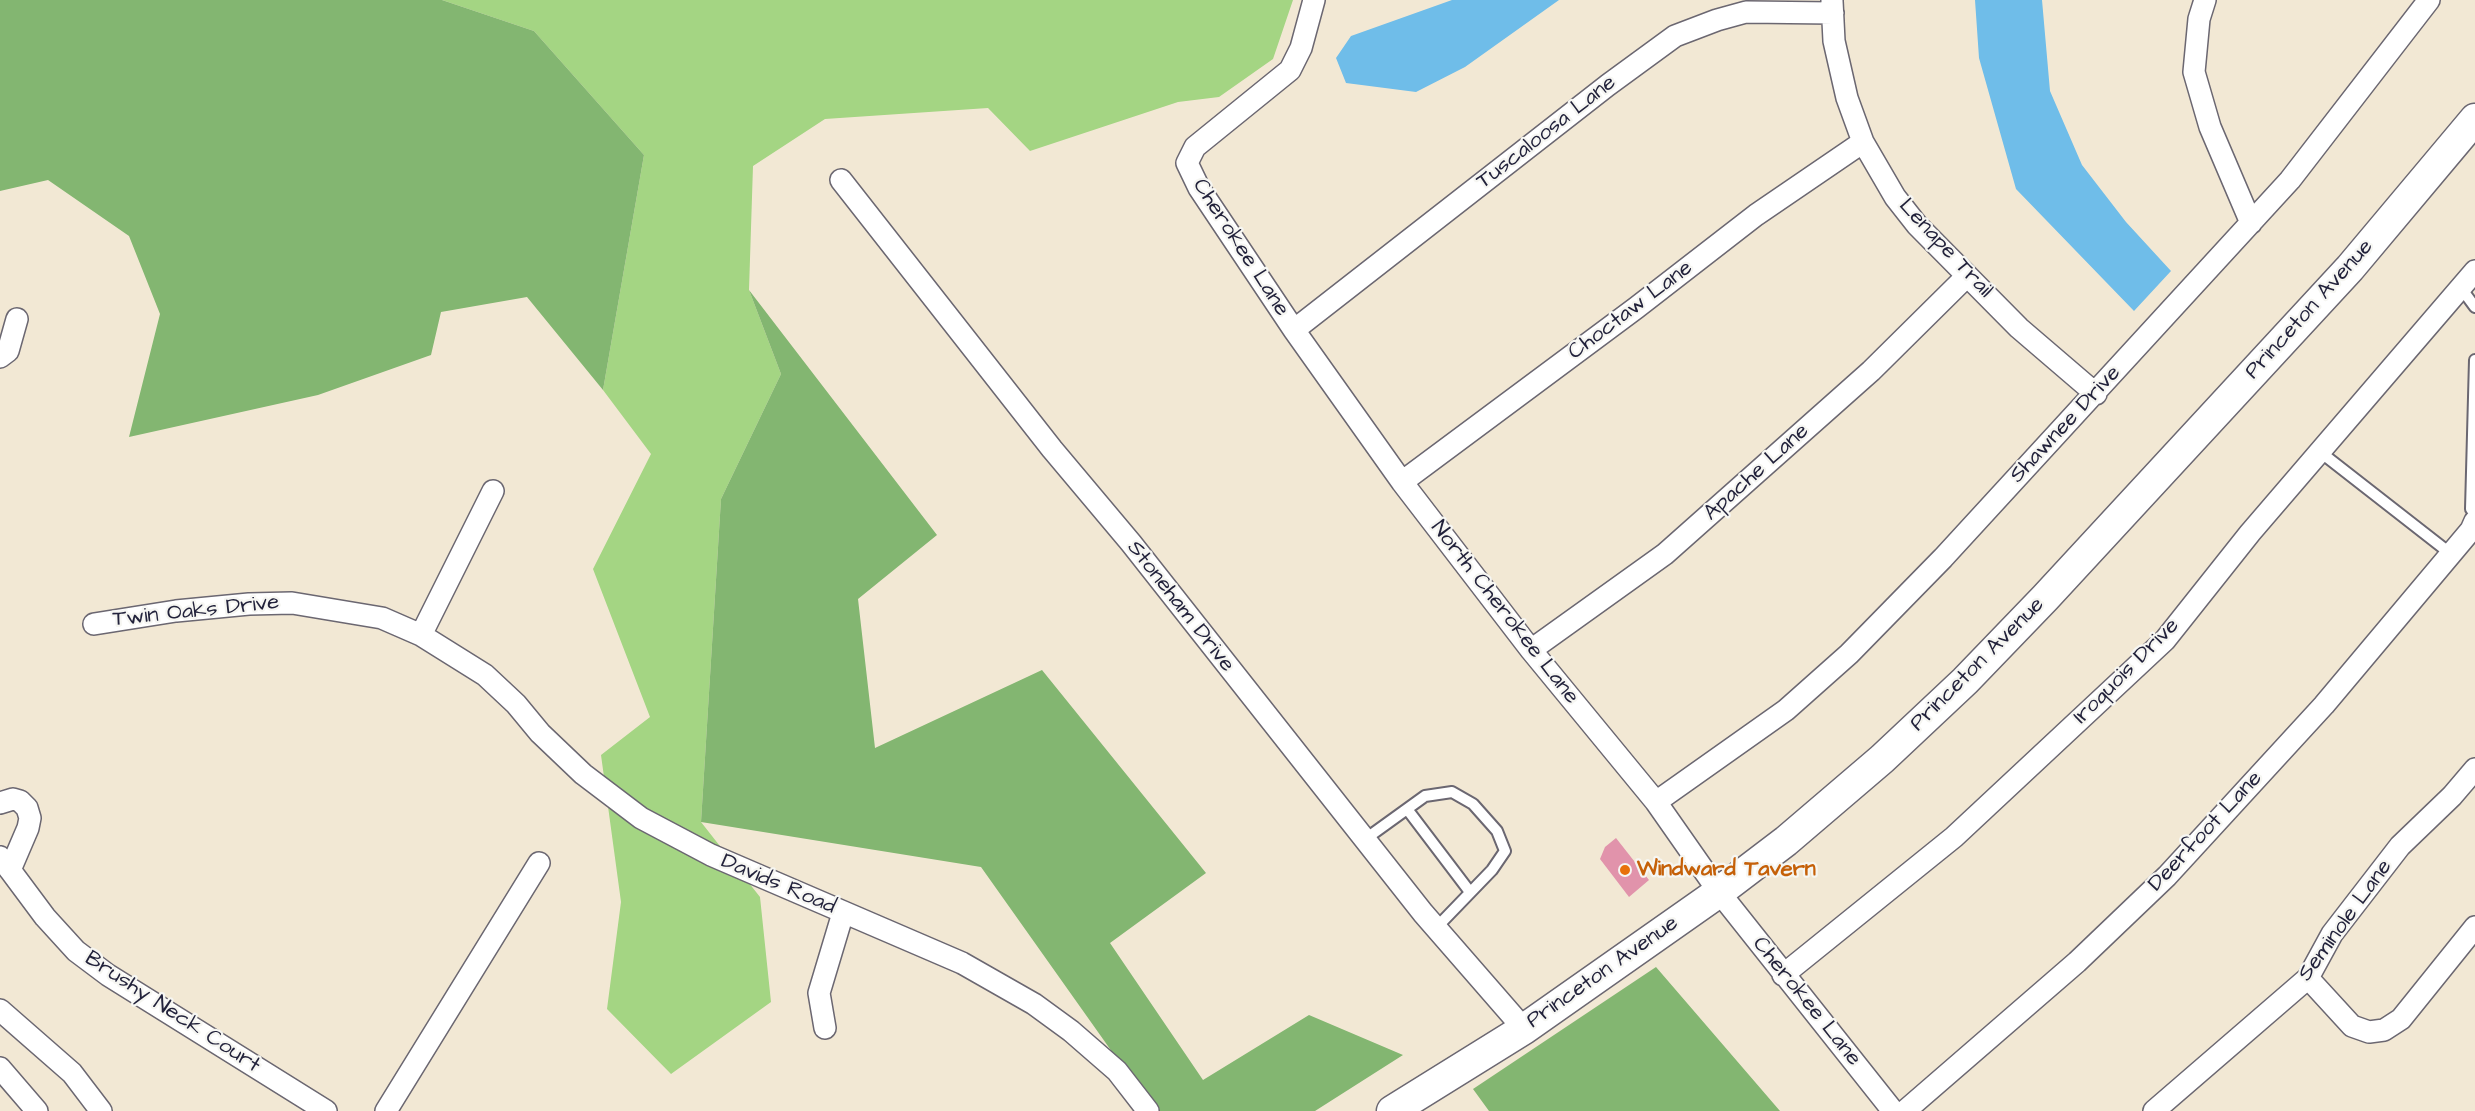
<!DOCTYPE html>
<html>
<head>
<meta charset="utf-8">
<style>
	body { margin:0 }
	canvas { display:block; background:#f2e8d4 }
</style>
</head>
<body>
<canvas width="2475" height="1111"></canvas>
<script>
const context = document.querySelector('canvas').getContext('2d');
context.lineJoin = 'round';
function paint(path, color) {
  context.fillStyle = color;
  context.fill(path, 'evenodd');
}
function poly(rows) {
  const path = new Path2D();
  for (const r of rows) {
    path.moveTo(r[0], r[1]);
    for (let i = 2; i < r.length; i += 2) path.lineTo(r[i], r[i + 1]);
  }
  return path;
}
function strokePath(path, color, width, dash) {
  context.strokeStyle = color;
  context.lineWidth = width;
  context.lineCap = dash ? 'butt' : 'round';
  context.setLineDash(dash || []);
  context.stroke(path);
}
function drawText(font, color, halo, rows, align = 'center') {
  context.font = font + ' "Architects Daughter",sans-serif';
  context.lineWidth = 4.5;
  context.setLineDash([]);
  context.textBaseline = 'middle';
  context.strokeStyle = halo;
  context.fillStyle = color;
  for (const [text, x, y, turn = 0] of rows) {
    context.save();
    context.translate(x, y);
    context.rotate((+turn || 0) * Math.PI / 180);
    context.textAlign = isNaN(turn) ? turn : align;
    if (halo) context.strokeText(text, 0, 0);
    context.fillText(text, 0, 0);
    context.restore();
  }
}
paint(poly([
	[442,0,1293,0,1273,59,1219,97,1178,102,1030,151,988,108,825,119,753,166,749,290,781,374,721,499,701,822,760,897,771,1002,671,1074,607,1009,621,902,601,755,650,717,593,569,651,454,603,390,644,155,534,31]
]), '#a4d583');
paint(poly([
	[0,0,442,0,534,31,644,155,603,390,527,297,441,312,431,355,318,395,129,437,160,314,129,236,48,180,0,191],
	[749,290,937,535,858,599,875,748,1042,670,1206,873,1110,943,1203,1080,1309,1015,1403,1055,1315,1111,1154,1111,981,867,701,822,721,499,781,374],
	[1656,967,1780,1111,1489,1111,1473,1089]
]), '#83b671');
paint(poly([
	[1452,0,1559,0,1465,67,1416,92,1346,83,1336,58,1351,36],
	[1975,0,2042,0,2050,91,2082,165,2126,222,2171,271,2134,311,2016,189,1979,58]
]), '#6fbde9');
paint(poly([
	[1616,838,1649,880,1629,897,1600,859,1605,847]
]), '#e193ab');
const lane = poly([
	[2461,288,2475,307],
	[2319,451,2451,554],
	[2471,509,2475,360],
	[1407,809,1470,892],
	[1364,840,1425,796,1452,792,1473,804,1497,831,1505,851,1492,870,1436,928]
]);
const street = poly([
	[1314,0,1301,48,1290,70,1195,147,1187,163,1199,188,1294,330,1402,482,1531,650,1656,802,1719,892,1893,1111],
	[2205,0,2199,19,2194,72,2210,127,2251,223],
	[1832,1,1834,41,1847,98,1863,142,1895,197,1917,225,2019,328,2096,394],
	[841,180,1052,449,1131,543,1423,913,1524,1029],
	[1294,330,1608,85,1675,36,1717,20,1746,12,1833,13],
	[0,357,8,351,17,319],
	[1402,482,1636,308,1756,215,1863,142],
	[94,624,176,611,249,604,292,603,382,618,421,635,485,675,516,704,540,733,583,774,641,818,711,855,962,963,1034,1004,1071,1031,1117,1071,1148,1111],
	[421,635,493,491],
	[1531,650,1665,554,1871,371,1967,276],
	[1656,802,1786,710,1849,654,1943,558,2290,180,2429,0],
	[0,803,13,799,20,801,27,808,30,818,28,828,10,870,0,857],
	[10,870,45,917,76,951,108,975,326,1111],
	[1783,975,1954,837,2165,640,2250,533,2475,271],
	[2308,978,2352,1026,2369,1032,2384,1030,2401,1019,2475,927],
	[0,1010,72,1073,101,1111],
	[825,1028,819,993,843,913],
	[0,1068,37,1111],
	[386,1111,539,863],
	[1905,1111,2077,962,2167,876,2324,705,2471,530,2475,521],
	[2154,1111,2308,978,2332,934,2400,846,2452,796,2475,769]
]);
const secondary = poly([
	[1392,1111,1524,1029,1719,892,1786,841,1882,759,1965,681,2045,598,2350,268,2475,119]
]);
strokePath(lane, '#6b6771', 14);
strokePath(street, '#6b6771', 24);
strokePath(secondary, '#6b6771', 33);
strokePath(lane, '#fff', 10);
strokePath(street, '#fff', 21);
strokePath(secondary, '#fff', 30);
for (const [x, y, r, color] of [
	[1625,870,6,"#e8710a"]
]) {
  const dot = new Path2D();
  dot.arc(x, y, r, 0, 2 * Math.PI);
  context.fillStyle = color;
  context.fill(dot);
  strokePath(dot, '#f6f6f2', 2);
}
drawText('22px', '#22223b', '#f6f6f2', [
	["Tuscaloosa Lane",1547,133,-38],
	["Cherokee Lane",1240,248,57],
	["Lenape Trail",1945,249,47],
	["Princeton Avenue",2310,310,-48],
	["Choctaw Lane",1631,311,-37],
	["Shawnee Drive",2066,425,-47],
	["Apache Lane",1757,473,-42],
	["Stoneham Drive",1180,607,52],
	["Twin Oaks Drive",196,612,-6],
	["North Cherokee Lane",1504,613,52],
	["Princeton Avenue",1978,665,-45],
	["Iroquois Drive",2127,672,-45],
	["Deerfoot Lane",2206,832,-47],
	["Davids Road",778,885,23],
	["Seminole Lane",2346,921,-54],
	["Princeton Avenue",1603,973,-35],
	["Cherokee Lane",1806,1002,51],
	["Brushy Neck Court",172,1013,33]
]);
drawText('bold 22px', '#c56008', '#f6f6f2', [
	["Windward Tavern",1637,870]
], 'left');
</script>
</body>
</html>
